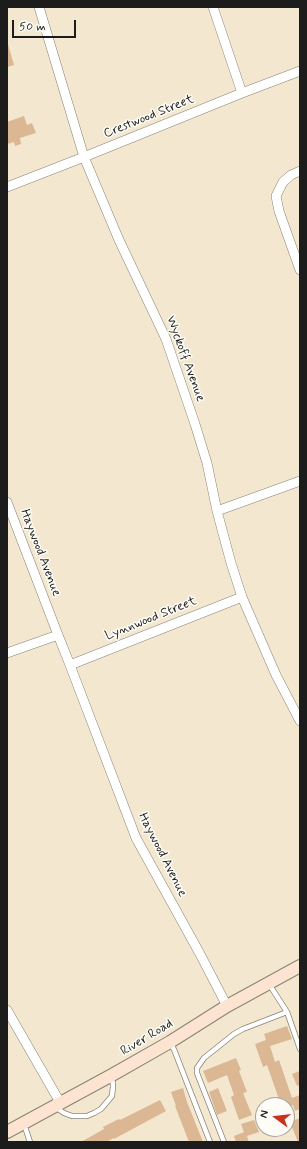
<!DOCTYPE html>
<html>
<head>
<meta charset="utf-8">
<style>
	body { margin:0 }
	#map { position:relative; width:307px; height:1149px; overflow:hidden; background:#f3e8cf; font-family:Mynerve,sans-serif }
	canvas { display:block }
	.frame { position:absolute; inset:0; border:8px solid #1c1c1c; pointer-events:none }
	.north { position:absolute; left:255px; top:1097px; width:40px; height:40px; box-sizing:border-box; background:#fdfcf7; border:1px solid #a3a29f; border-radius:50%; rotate:285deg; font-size:11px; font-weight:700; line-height:16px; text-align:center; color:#1c1c1c }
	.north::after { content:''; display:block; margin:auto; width:14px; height:18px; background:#c8321e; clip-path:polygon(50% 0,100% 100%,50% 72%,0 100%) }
	.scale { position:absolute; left:12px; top:20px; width:64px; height:18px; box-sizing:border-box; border:2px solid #1c1c1c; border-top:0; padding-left:5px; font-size:12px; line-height:14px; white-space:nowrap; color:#1c1c1c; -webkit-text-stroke:3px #fdfcf7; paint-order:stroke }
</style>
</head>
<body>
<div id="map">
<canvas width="307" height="1149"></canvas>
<div class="frame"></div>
<div class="north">N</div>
<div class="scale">50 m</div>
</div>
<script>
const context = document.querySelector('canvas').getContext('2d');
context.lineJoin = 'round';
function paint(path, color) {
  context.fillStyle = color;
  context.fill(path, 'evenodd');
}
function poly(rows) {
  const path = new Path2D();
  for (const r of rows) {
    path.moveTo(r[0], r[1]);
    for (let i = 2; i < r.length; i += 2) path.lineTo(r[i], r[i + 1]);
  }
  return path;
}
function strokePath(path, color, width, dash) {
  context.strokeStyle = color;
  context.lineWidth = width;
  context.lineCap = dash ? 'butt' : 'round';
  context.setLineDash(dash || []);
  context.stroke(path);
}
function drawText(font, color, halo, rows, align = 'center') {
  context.font = font + ' Mynerve,sans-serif';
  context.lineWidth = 3;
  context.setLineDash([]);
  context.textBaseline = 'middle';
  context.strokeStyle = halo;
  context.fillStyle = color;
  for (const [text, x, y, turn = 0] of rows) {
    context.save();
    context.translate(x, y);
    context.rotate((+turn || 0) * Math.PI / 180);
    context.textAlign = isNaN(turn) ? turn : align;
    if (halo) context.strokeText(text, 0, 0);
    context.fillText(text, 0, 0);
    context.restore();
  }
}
paint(poly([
	[7,41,14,65,7,67],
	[24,116,27,125,32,123,36,133,20,138,21,144,15,146,14,142,7,144,7,122],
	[287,1026,292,1039,270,1046,275,1062,279,1060,292,1098,300,1095,300,1109,295,1111,293,1105,287,1107,287,1105,281,1105,267,1065,263,1067,255,1044,266,1040,264,1034],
	[236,1058,241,1070,239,1071,247,1092,243,1093,252,1115,239,1120,231,1097,234,1095,227,1075,208,1083,203,1071],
	[300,1071,300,1085,297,1086,292,1074],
	[183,1088,187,1102,203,1142,189,1142,175,1106,176,1106,171,1092],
	[218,1088,227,1111,217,1115,209,1092],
	[160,1100,166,1111,114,1139,114,1138,106,1142,81,1142,104,1129,103,1127,119,1119,120,1120],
	[300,1118,300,1142,298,1142,290,1122],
	[254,1120,259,1132,247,1136,249,1142,236,1142,234,1136,244,1132,241,1124]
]), '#dbb793');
const lane = poly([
	[269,984,287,1012,300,1049],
	[171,1043,175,1052,210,1142],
	[55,1107,64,1113,72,1116,87,1116,94,1113,101,1109,112,1096,113,1086,112,1077],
	[24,1124,30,1142],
	[224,1142,197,1073,197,1068,204,1058,234,1034,243,1029,287,1012]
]);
const street = poly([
	[39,7,84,157,119,240,166,339,195,424,207,463,217,511,231,563,242,597,276,675,300,721],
	[213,7,242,93],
	[300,171,291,175,283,182,276,196,279,211,300,270],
	[7,187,84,157,242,93,300,71],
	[7,502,58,635,70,665,136,838,200,954,227,1006],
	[217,511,300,481],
	[7,653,58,635],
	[70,665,242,597],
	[7,1010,61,1104]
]);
const secondary = poly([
	[7,1132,112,1075,170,1042,227,1006,300,966]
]);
strokePath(lane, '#888276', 6);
strokePath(street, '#888276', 10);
strokePath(secondary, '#888276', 14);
strokePath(lane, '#fff', 4.5);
strokePath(street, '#fff', 9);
strokePath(secondary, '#fde4d1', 12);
drawText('13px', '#1c1c1c', '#fdfcf7', [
	["Crestwood Street",149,117,-22],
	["Wyckoff Avenue",185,359,70],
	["Haywood Avenue",40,553,69],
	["Lynnwood Street",151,619,-22],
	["Haywood Avenue",162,855,63],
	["River Road",147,1038,-31]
]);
</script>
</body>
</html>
